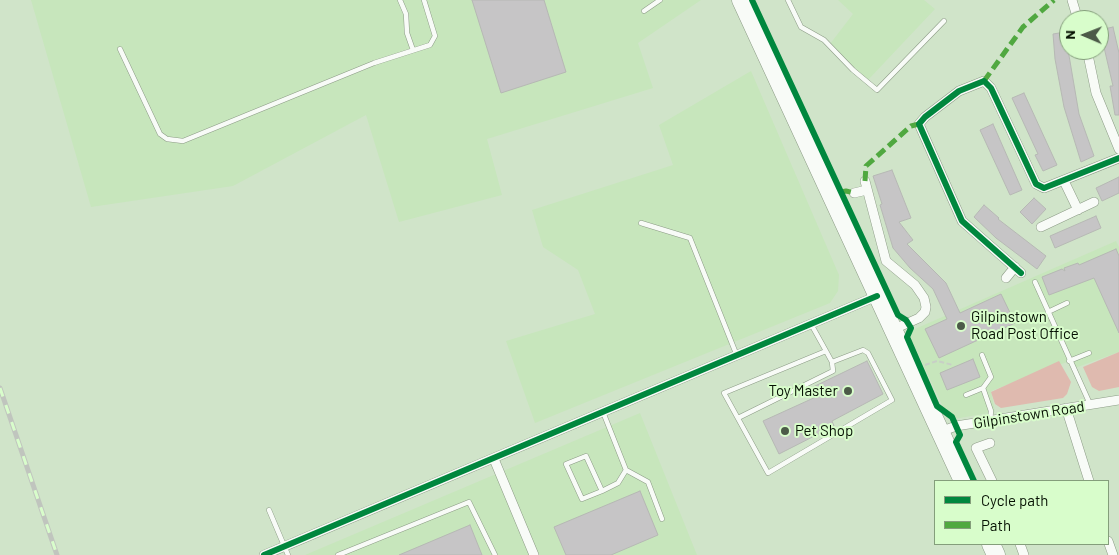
<!DOCTYPE html>
<html>
<head>
<meta charset="utf-8">
<style>
	body { margin:0 }
	#map { position:relative; width:1119px; height:555px; overflow:hidden; background:#d0e4c9; font-family:Barlow,sans-serif }
	canvas { display:block }
	.legend { position:absolute; left:934px; top:480px; width:175px; height:65px; box-sizing:border-box; background:#d8fdcb; border:1px solid #849e7b; margin:0; padding:6px 9px; list-style:none; font-size:15px; color:#051002 }
	.legend li { display:flex; align-items:center; gap:10px; height:25px }
	.legend b { width:25px; border:1px solid #849e7b }
	.north { position:absolute; left:1059px; top:10px; width:50px; height:50px; box-sizing:border-box; background:#d8fdcb; border:1px solid #849e7b; border-radius:50%; rotate:271deg; font-size:14px; font-weight:700; line-height:20px; text-align:center; color:#051002 }
	.north::after { content:''; display:block; margin:auto; width:18px; height:22px; background:#4c5a48; clip-path:polygon(50% 0,100% 100%,50% 72%,0 100%) }
</style>
</head>
<body>
<div id="map">
<canvas width="1119" height="555"></canvas>
<ul class="legend">
<li><b style="height:6px;background:#00873e"></b>Cycle path</li>
<li><b style="height:6px;background:#50a840"></b>Path</li>
</ul>
<div class="north">N</div>
</div>
<script>
const context = document.querySelector('canvas').getContext('2d');
context.lineJoin = 'round';
function paint(path, color) {
  context.fillStyle = color;
  context.fill(path, 'evenodd');
}
function poly(rows) {
  const path = new Path2D();
  for (const r of rows) {
    path.moveTo(r[0], r[1]);
    for (let i = 2; i < r.length; i += 2) path.lineTo(r[i], r[i + 1]);
  }
  return path;
}
function strokePath(path, color, width, dash) {
  context.strokeStyle = color;
  context.lineWidth = width;
  context.lineCap = dash ? 'butt' : 'round';
  context.setLineDash(dash || []);
  context.stroke(path);
}
function drawText(font, color, halo, rows, align = 'center') {
  context.font = font + ' Barlow,sans-serif';
  context.lineWidth = 4;
  context.setLineDash([]);
  context.textBaseline = 'middle';
  context.strokeStyle = halo;
  context.fillStyle = color;
  for (const [text, x, y, turn = 0] of rows) {
    context.save();
    context.translate(x, y);
    context.rotate((+turn || 0) * Math.PI / 180);
    context.textAlign = isNaN(turn) ? turn : align;
    if (halo) context.strokeText(text, 0, 0);
    context.fillText(text, 0, 0);
    context.restore();
  }
}
paint(poly([
	[31,0,701,0,638,43,653,88,487,139,502,195,399,222,366,115,233,186,91,207],
	[838,0,924,0,935,9,868,80,830,44,853,14],
	[751,71,839,275,838,291,830,303,535,423,506,341,595,314,578,270,543,247,532,210,673,165,659,125],
	[1116,241,1119,247,1119,352,1072,369,1067,362,991,391,995,412,954,419,943,407,908,332],
	[640,413,697,555,305,555]
]), '#c7e6bc');
paint(poly([
	[1119,352,1119,387,1099,391,1092,387,1083,367],
	[1059,361,1071,382,1067,394,1063,398,1001,408,995,404,991,392]
]), '#dfbaaf');
const building = poly([
	[472,0,544,0,566,72,501,93,472,0],
	[1113,27,1119,53,1119,115,1115,115,1110,86,1113,86,1100,30,1113,27],
	[1065,32,1079,114,1094,156,1081,162,1064,107,1055,59,1053,34,1065,32],
	[1024,93,1057,165,1043,171,1035,155,1038,154,1012,98,1024,93],
	[993,124,1022,190,1010,195,980,130,993,124],
	[892,170,911,218,899,222,913,240,907,244,946,283,960,313,1001,294,1015,323,939,358,925,329,947,319,933,289,910,268,893,248,880,205,882,204,873,176,892,170],
	[1119,177,1119,193,1102,201,1096,188,1119,177],
	[1034,198,1046,209,1032,224,1020,212,1034,198],
	[984,205,999,218,998,219,1046,256,1037,269,996,238,974,217,984,205],
	[1096,216,1101,228,1055,248,1050,236,1096,216],
	[1116,249,1119,256,1119,333,1094,278,1049,295,1042,277,1062,269,1065,271,1064,268,1078,263,1079,265,1116,249],
	[973,359,980,377,947,390,940,373,973,359],
	[867,361,883,394,832,421,834,426,779,454,763,421,818,396,813,387,867,361],
	[640,491,658,535,611,555,566,555,554,527,640,491],
	[470,525,482,555,399,555,470,525]
]);
paint(building, '#c6c5c6');
strokePath(building, '#b6b8b4', 1);
const lane = poly([
	[400,0,406,14,407,33,413,50],
	[788,0,801,27,824,40,853,70,877,90,944,21],
	[644,11,660,0],
	[120,49,160,134,167,139,183,141,374,63,430,45,435,36,424,0],
	[641,223,690,238,737,356],
	[1035,282,1090,404],
	[1048,312,1067,303],
	[811,324,826,351,724,393,768,473,892,400,868,353,863,350,832,362,826,351],
	[1069,361,1089,353],
	[983,388,991,411,990,421],
	[966,395,983,388,991,377,982,355],
	[738,418,833,371,832,362],
	[626,470,648,482,662,519],
	[602,491,586,456,566,464,582,499,602,491,618,483,626,470,603,412],
	[269,510,288,555],
	[338,555,469,502,495,555]
]);
const street = poly([
	[1072,0,1078,20],
	[1087,50,1096,93,1119,149],
	[865,181,886,261,915,285,924,298,926,307,925,312,919,318,892,330],
	[1064,181,1078,210],
	[854,193,867,190],
	[1041,227,1094,202],
	[1021,273,962,221,919,124,925,117,959,91,984,81,991,88,1036,184,1044,188,1119,158],
	[1006,278,1015,267],
	[1066,408,1089,481],
	[940,432,956,426,1119,400],
	[990,443,976,448,992,481],
	[494,459,534,555],
	[1108,541,1113,555],
	[1020,544,1024,555],
	[264,555,877,296]
]);
const highway = poly([
	[741,0,963,481],
	[991,544,996,555]
]);
strokePath(lane, '#8c9b86', 5.5);
strokePath(street, '#8c9b86', 10);
strokePath(highway, '#8c9b86', 19);
strokePath(poly([
	[925,365,937,361,953,365]
]), '#c8cfc6', 2, [5, 2.5]);
strokePath(lane, '#f8fbf7', 4.5);
strokePath(street, '#f8fbf7', 9);
strokePath(highway, '#f8fbf7', 18);
const rail = poly([
	[0,388,57,555]
]);
strokePath(rail, '#c0c5be', 5);
strokePath(rail, '#d8fdcb', 3, [9]);
strokePath(poly([
	[984,81,1023,27,1054,0],
	[865,181,866,166,911,126,919,124],
	[841,192,846,191,854,193]
]), '#50a840', 5, [10, 5]);
strokePath(poly([
	[752,0,898,315,906,320,911,328,907,337,937,406,952,417,960,435,956,442,974,481],
	[1021,273,962,221,919,124,925,117,959,91,984,81,991,88,1036,184,1044,188,1119,158],
	[264,555,877,296]
]), '#00873e', 6);
for (const [x, y, r, color] of [
	[961,326,5,"#4c5a48"],
	[848,391,5,"#4c5a48"],
	[785,431,5,"#4c5a48"]
]) {
  const dot = new Path2D();
  dot.arc(x, y, r, 0, 2 * Math.PI);
  context.fillStyle = color;
  context.fill(dot);
  strokePath(dot, '#d8fdcb', 2);
}
drawText('15px', '#051002', '#d8fdcb', [
	["Gilpinstown",971,317],
	["Road Post Office",971,334],
	["Toy Master",838,391,"right"],
	["Pet Shop",795,431]
], 'left');
drawText('15px', '#051002', '#d8fdcb', [
	["Gilpinstown Road",1029,415,-9]
]);
</script>
</body>
</html>
